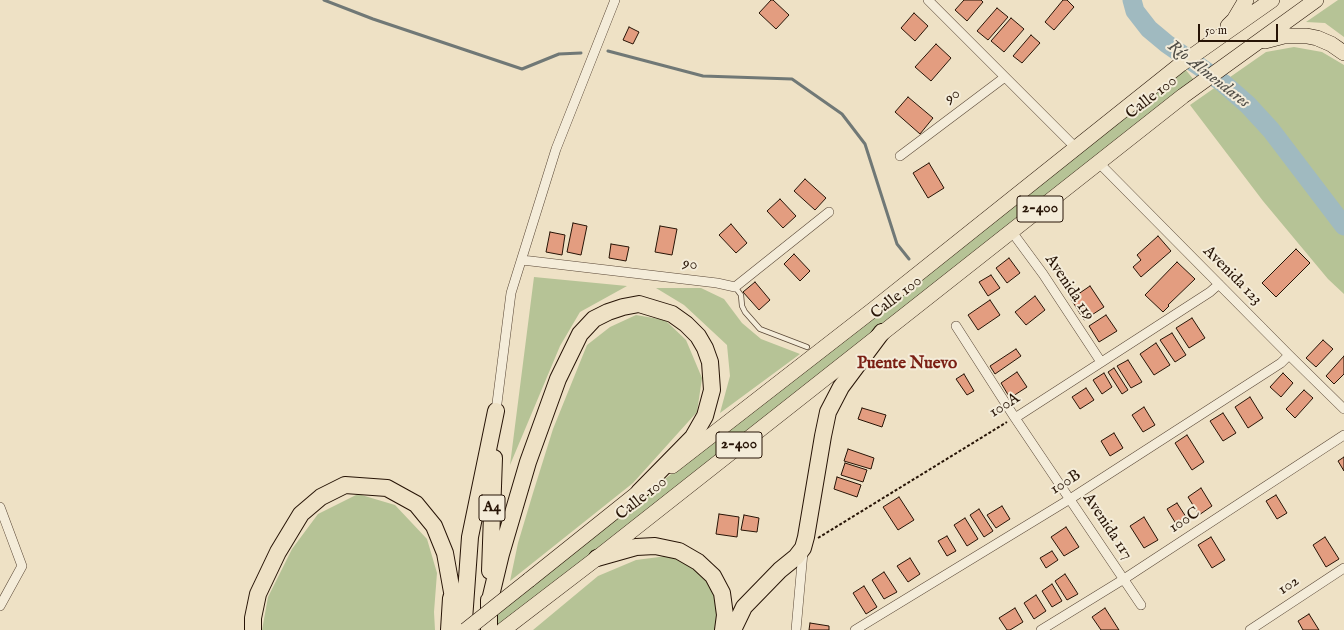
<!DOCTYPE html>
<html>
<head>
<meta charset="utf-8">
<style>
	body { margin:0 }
	#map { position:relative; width:1344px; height:630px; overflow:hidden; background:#eee1c5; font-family:"IM FELL English",serif }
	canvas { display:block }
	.scale { position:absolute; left:1198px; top:24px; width:80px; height:18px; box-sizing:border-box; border:2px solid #271406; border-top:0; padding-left:5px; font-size:12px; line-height:14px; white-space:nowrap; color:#271406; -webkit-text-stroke:3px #f4ecd9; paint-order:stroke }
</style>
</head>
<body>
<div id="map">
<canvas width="1344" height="630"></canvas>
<div class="scale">50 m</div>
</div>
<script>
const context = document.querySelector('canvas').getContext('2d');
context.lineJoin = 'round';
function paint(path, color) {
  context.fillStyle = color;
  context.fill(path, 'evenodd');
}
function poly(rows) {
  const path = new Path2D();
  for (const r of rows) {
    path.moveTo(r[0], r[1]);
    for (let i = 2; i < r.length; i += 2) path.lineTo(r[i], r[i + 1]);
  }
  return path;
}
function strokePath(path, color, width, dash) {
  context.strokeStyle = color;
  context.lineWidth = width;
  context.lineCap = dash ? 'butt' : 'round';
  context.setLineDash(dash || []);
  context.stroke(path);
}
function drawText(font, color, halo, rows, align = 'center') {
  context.font = font + ' "IM FELL English",serif';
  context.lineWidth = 4;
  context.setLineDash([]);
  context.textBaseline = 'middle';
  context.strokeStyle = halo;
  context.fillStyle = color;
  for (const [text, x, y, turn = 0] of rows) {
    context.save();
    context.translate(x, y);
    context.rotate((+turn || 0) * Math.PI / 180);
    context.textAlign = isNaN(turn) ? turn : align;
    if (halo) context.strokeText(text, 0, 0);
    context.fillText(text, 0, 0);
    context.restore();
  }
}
paint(poly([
	[1338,0,1344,0,1344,37,1325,23,1306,22],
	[1294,47,1322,52,1344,65,1344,294,1328,279,1263,201,1190,105,1266,52],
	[1185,69,1194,80,676,488,497,627,496,614,599,531],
	[534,277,627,286,580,312,560,346,510,465],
	[656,288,701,288,724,299,742,323,761,339,800,354,720,413,730,376,727,345,684,305],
	[636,315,665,320,686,340,702,378,697,412,633,483,510,581,518,543,533,493,553,429,587,345,610,327],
	[358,494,395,505,427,539,437,573,434,612,435,630,262,630,268,597,292,549,318,514],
	[667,556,689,564,705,578,716,596,718,630,533,630,598,576,636,560]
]), '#b6c396');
strokePath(poly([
	[324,0,373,19,522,69,559,54,581,53],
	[608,51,703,76,792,79,842,114,865,144,897,244,909,259]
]), '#707876', 3);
strokePath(poly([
	[1132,0,1135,11,1149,29,1167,44,1223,83,1248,105,1271,130,1344,226]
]), '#a0bac0', 19);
const building = poly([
	[771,0,773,0,789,15,776,29,759,13,771,0],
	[964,0,981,0,983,2,967,21,955,10,964,0],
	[1063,0,1067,0,1074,7,1054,30,1045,22,1063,0],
	[997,8,1008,17,988,40,977,31,997,8],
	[914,13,928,26,915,41,901,28,914,13],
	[1011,18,1024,29,1004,52,991,41,1011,18],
	[629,27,639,32,633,44,623,40,629,27],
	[1031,35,1040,43,1022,63,1013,56,1031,35],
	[936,44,951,58,931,81,915,67,936,44],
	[908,97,933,118,920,134,895,112,908,97],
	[929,163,944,188,928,198,913,173,929,163],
	[805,179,826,198,815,210,794,191,805,179],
	[780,199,796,216,783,228,767,211,780,199],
	[573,223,587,226,581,255,567,252,573,223],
	[731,224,747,243,736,253,719,235,731,224],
	[660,226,677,229,672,255,655,252,660,226],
	[550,232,565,235,562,255,546,252,550,232],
	[1158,236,1171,251,1141,277,1133,267,1141,260,1137,255,1158,236],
	[611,244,629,247,626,261,609,258,611,244],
	[1296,249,1310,263,1276,297,1262,283,1296,249],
	[794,254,810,271,800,281,784,264,794,254],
	[1009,258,1020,273,1007,283,996,268,1009,258],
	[1177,262,1195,279,1168,305,1169,306,1163,312,1145,295,1177,262],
	[991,275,1000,288,988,296,979,282,991,275],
	[755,282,770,300,759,310,743,292,755,282],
	[1090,286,1104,307,1084,320,1071,299,1090,286],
	[1035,296,1045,310,1026,325,1015,312,1035,296],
	[990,300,1000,315,978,330,968,315,990,300],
	[1106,315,1117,331,1099,342,1089,326,1106,315],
	[1192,318,1205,338,1189,348,1176,328,1192,318],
	[1172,333,1186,355,1175,362,1160,340,1172,333],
	[1323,340,1333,349,1316,367,1306,358,1323,340],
	[1156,343,1170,365,1154,375,1140,354,1156,343],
	[1016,349,1021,356,995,374,990,366,1016,349],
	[1344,356,1344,374,1334,384,1326,376,1344,356],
	[1128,360,1142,382,1131,388,1117,366,1128,360],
	[1114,368,1128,390,1122,394,1108,372,1114,368],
	[1017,372,1027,387,1010,398,1001,383,1017,372],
	[1104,373,1112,387,1102,394,1093,380,1104,373],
	[1283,373,1293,383,1281,397,1270,387,1283,373],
	[964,374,974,391,967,395,956,379,964,374],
	[1086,388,1094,400,1080,409,1072,397,1086,388],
	[1304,390,1313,398,1295,418,1286,409,1304,390],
	[1250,397,1263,418,1248,428,1235,407,1250,397],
	[1144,407,1155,425,1143,432,1132,415,1144,407],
	[862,408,886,415,882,427,858,419,862,408],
	[1223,413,1236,433,1223,441,1210,421,1223,413],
	[1114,433,1123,448,1110,456,1101,441,1114,433],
	[1187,435,1204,462,1192,470,1175,443,1187,435],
	[848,449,874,458,871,469,844,461,848,449],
	[1344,457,1344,471,1338,461,1344,457],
	[845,463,867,470,863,482,841,475,845,463],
	[837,477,861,485,857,497,834,489,837,477],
	[1201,488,1212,506,1199,515,1188,497,1201,488],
	[1276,495,1287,513,1277,519,1266,501,1276,495],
	[899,497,914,520,898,530,883,507,899,497],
	[1177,503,1188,520,1178,527,1167,509,1177,503],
	[1002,506,1010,519,996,528,987,515,1002,506],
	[979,509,993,531,984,537,970,515,979,509],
	[719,514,739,517,737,537,716,534,719,514],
	[744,515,759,518,757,532,741,530,744,515],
	[1144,517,1158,540,1144,548,1130,526,1144,517],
	[965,518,978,539,967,546,954,525,965,518],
	[1066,527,1079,547,1064,556,1051,537,1066,527],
	[947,536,956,551,947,556,938,541,947,536],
	[1211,537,1225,560,1212,568,1198,545,1211,537],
	[1325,537,1339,559,1326,567,1313,545,1325,537],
	[1052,551,1058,560,1046,568,1040,558,1052,551],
	[910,558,920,574,908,582,897,566,910,558],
	[884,572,897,592,884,599,872,580,884,572],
	[1065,574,1078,594,1067,600,1055,581,1065,574],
	[1052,584,1062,601,1052,607,1042,591,1052,584],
	[864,586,877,607,866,614,853,593,864,586],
	[1036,595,1046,611,1034,619,1024,603,1036,595],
	[1015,608,1023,622,1010,630,1007,630,999,618,1015,608],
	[1105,608,1119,630,1101,630,1092,617,1105,608],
	[1309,614,1319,630,1303,630,1298,621,1309,614],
	[810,623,829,626,829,630,809,630,810,623]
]);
paint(building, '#e39d80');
strokePath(building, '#271406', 1);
const service = poly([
	[735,287,741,295,742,306,745,312,760,329,807,347]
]);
const minor = poly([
	[928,0,1075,147],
	[900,156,1005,77],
	[1099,163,1289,355,1344,409],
	[1012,232,1043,274,1101,362],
	[522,260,717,283,735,287,829,212],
	[956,326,1015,418,1141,605],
	[496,411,511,293,556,149,615,0],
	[1015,418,1210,292,1219,284],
	[0,507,22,566,0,606],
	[796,630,803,552],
	[855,630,1070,499,1281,363,1289,355],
	[1041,630,1124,579,1344,435],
	[1250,630,1344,568]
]);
const trunk = poly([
	[1228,26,1234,20,1246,0],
	[1265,41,1284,36,1307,36,1317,38,1331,44,1344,53],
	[672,466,874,309,1181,64,1272,0],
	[529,580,649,484],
	[503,630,597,558,1183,96,1316,0]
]);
const motorway = poly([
	[597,558,636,547,655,546,679,551,698,562,713,576,722,593,725,615,723,630],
	[490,571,494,458],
	[489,604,501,554,528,462,558,379,580,334,594,319,608,312,623,307,639,304,672,314,686,324,698,336,705,348,710,362,712,390,705,416,693,437,639,492],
	[464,620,470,537,496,411],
	[253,630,253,618,258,594,278,552,301,514,321,497,345,485,387,488,416,504,434,526,445,553,452,592,464,626],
	[449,630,451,598],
	[489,630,489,600],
	[733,630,744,607,780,570,796,557,803,548,806,537,823,436,828,412,841,387,882,332]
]);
strokePath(service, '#594736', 6);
strokePath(minor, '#594736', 10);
strokePath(trunk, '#271406', 16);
strokePath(motorway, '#271406', 18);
strokePath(poly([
	[818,538,1007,422]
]), '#271406', 2, [3, 2]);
strokePath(service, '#f4ecd9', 4.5);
strokePath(minor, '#f4ecd9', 9);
strokePath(trunk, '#eee1c5', 15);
strokePath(motorway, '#eee1c5', 16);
const trunkBridge = poly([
	[466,630,529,580]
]);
strokePath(trunkBridge, '#271406', 16, []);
strokePath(trunkBridge, '#eee1c5', 15);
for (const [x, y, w] of [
	[1040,209,46],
	[739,445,46],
	[492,508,26]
]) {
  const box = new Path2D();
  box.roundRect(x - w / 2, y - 13, w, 26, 3);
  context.fillStyle = '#f4ecd9';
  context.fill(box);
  strokePath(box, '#271406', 1);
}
drawText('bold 15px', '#271406', null, [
	["2-400",1040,209],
	["2-400",739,445],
	["A4",492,508]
]);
drawText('16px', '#271406', '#f4ecd9', [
	["90",953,97,-37],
	["Calle 100",1152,98,-38],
	["90",690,265,7],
	["Avenida 123",1232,276,45],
	["Avenida 119",1069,288,56],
	["Calle 100",897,298,-38],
	["100A",1005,406,-32],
	["100B",1066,483,-32],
	["Calle 100",642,499,-38],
	["100C",1185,521,-33],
	["Avenida 117",1107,527,56],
	["102",1289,586,-34]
]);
drawText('italic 17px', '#514e47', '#f4ecd9', [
	["Río Almendares",1208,75,38]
]);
drawText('bold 17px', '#7a1f14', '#f4ecd9', [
	["Puente Nuevo",907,365]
]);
</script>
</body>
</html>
